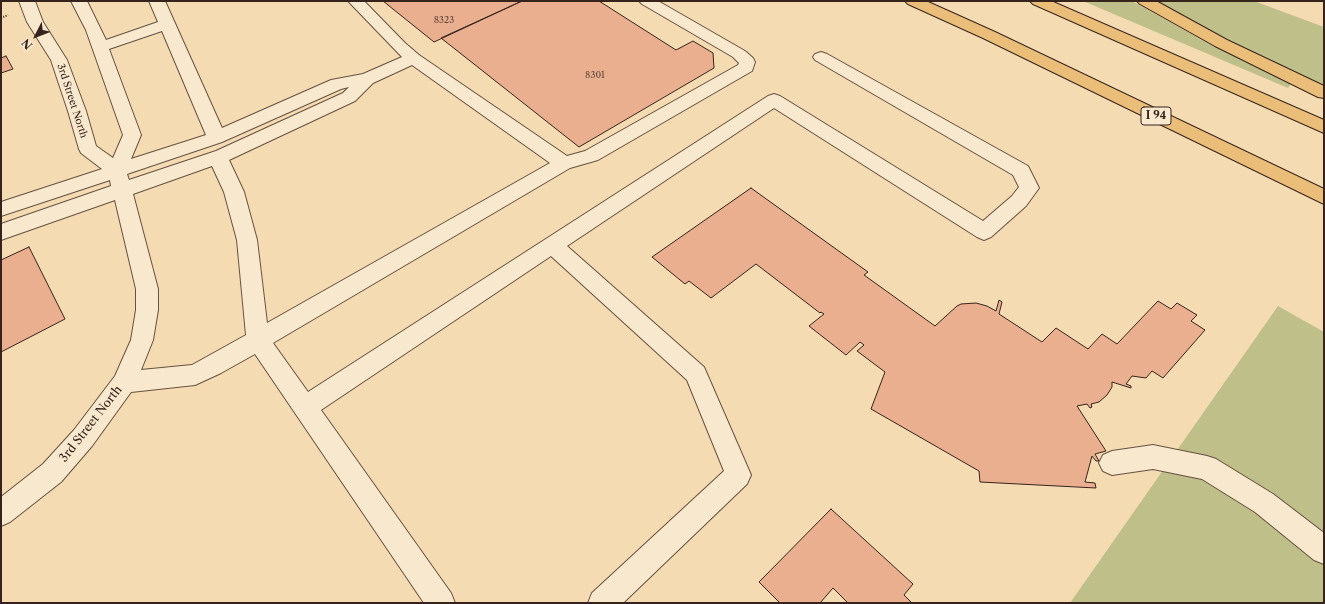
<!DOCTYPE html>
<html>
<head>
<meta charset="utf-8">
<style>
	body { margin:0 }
	#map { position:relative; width:1325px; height:604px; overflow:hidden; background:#f5dbb2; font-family:"Libre Caslon Text",serif }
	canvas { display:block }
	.frame { position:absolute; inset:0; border:2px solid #36231c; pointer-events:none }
	.north { position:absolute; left:16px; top:16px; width:40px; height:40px; -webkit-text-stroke:3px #f8e8cd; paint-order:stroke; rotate:228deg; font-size:11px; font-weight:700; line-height:16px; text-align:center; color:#36231c }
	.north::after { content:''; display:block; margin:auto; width:14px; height:18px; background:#36231c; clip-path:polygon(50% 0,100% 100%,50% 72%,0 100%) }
</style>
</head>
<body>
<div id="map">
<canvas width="1325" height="604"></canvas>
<div class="frame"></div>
<div class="north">N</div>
</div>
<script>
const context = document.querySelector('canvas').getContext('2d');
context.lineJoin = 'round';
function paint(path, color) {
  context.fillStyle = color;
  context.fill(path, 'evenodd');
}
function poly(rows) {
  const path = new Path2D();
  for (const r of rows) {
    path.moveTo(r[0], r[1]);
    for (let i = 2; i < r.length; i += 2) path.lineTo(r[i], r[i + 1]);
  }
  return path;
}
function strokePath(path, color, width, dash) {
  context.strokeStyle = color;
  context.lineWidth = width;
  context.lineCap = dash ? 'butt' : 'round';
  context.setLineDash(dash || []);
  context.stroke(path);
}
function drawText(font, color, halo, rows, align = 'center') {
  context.font = font + ' "Libre Caslon Text",serif';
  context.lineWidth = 3.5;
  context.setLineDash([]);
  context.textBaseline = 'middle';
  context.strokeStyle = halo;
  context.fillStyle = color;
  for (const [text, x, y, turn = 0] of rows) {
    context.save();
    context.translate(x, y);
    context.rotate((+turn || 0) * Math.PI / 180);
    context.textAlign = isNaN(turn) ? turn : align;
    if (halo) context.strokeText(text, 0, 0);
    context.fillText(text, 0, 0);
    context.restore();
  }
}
paint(poly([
	[1083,1,1132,1,1204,41,1291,84,1288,88],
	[1158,1,1254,1,1324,27,1324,85,1231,42,1185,18],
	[1278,306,1324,332,1324,603,1070,603]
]), '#bfbf8a');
const building = poly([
	[383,1,522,1,434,42,383,1],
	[522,1,599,1,676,50,693,41,713,53,714,68,579,147,441,38,522,1],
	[6,56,13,69,1,73,1,58,6,56],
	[751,188,868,272,864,275,935,326,957,306,961,304,976,303,987,306,996,311,999,300,1002,302,999,314,1042,342,1056,328,1088,349,1102,334,1117,344,1158,301,1171,309,1177,303,1197,315,1191,321,1205,330,1163,378,1152,371,1146,378,1132,376,1126,384,1131,386,1131,388,1112,382,1112,387,1107,395,1099,402,1091,404,1092,407,1090,408,1087,404,1077,406,1106,451,1095,454,1099,461,1096,461,1092,456,1085,482,1095,483,1096,488,980,482,979,471,871,409,885,372,857,351,864,345,860,342,846,355,809,326,824,314,821,312,820,313,756,264,711,298,689,281,685,284,652,257,751,188],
	[29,247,65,319,1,352,1,260,29,247],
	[831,509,913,584,904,595,912,603,848,603,833,588,820,603,780,603,759,582,831,509]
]);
paint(building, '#e9af8f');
strokePath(building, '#36231c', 1);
const minor = poly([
	[19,1,35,1,43,22,67,60,86,111,96,146,113,158,123,135,86,30,71,1,87,1,106,40,158,22,149,1,165,1,222,128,331,80,363,74,402,57,348,1,364,1,405,43,419,55,567,156,585,151,738,65,739,63,733,57,642,4,639,1,658,1,745,51,753,58,755,62,752,71,598,160,570,168,273,343,308,392,768,96,774,94,780,96,983,221,1012,196,1019,187,1013,175,815,60,813,57,815,54,821,52,827,54,1028,166,1039,188,1026,206,991,237,984,240,977,237,774,108,567,246,704,367,751,475,747,484,623,603,588,603,592,593,724,471,687,380,551,256,321,410,451,593,455,603,424,603,255,354,221,373,195,385,131,392,92,446,61,482,10,522,1,526,1,497,43,464,74,430,115,376,131,340,136,310,136,289,115,200,1,240,1,224,111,186,110,180,1,216,1,202,102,169,81,153,79,149,68,111,51,60,27,22,19,1],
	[162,31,206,135,131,159,141,135,109,49,162,31],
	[412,65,550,163,267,323,257,240,244,192,229,160,355,101,373,83,412,65],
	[349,87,343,93,216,151,129,180,127,174,222,142,341,89,349,87],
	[212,166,224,192,237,240,246,335,192,365,141,370,153,340,158,310,158,289,133,194,212,166],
	[1153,445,1207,456,1216,459,1273,494,1324,533,1324,564,1314,560,1255,512,1202,479,1153,469,1112,475,1103,471,1099,463,1103,455,1112,451,1153,445]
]);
const highway = poly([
	[905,1,926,1,995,32,1324,189,1324,204,983,38,908,4,905,1],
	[1030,1,1051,1,1324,120,1324,133,1033,4,1030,1],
	[1137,1,1156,1,1227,40,1324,86,1324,98,1318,97,1215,46,1140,4,1137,1]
]);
strokePath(minor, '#665142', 2);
strokePath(highway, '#36231c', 2);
strokePath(poly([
	[1,18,8,15]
]), '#36231c', 2, [1, 1.5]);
paint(minor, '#f8e8cd');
paint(highway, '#eabe79');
drawText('9px', '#634639', null, [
	["8323",444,20],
	["8301",595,75]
]);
drawText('10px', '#36231c', '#f8e8cd', [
	["3rd Street North",72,101,72]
]);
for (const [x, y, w] of [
	[1156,116,30]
]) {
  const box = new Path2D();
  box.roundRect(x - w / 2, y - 9, w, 18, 3);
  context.fillStyle = '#f8e8cd';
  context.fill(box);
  strokePath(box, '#36231c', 1);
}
drawText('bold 11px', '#36231c', null, [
	["I 94",1156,116]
]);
drawText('12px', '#36231c', '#f8e8cd', [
	["3rd Street North",91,424,-52]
]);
</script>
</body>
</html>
